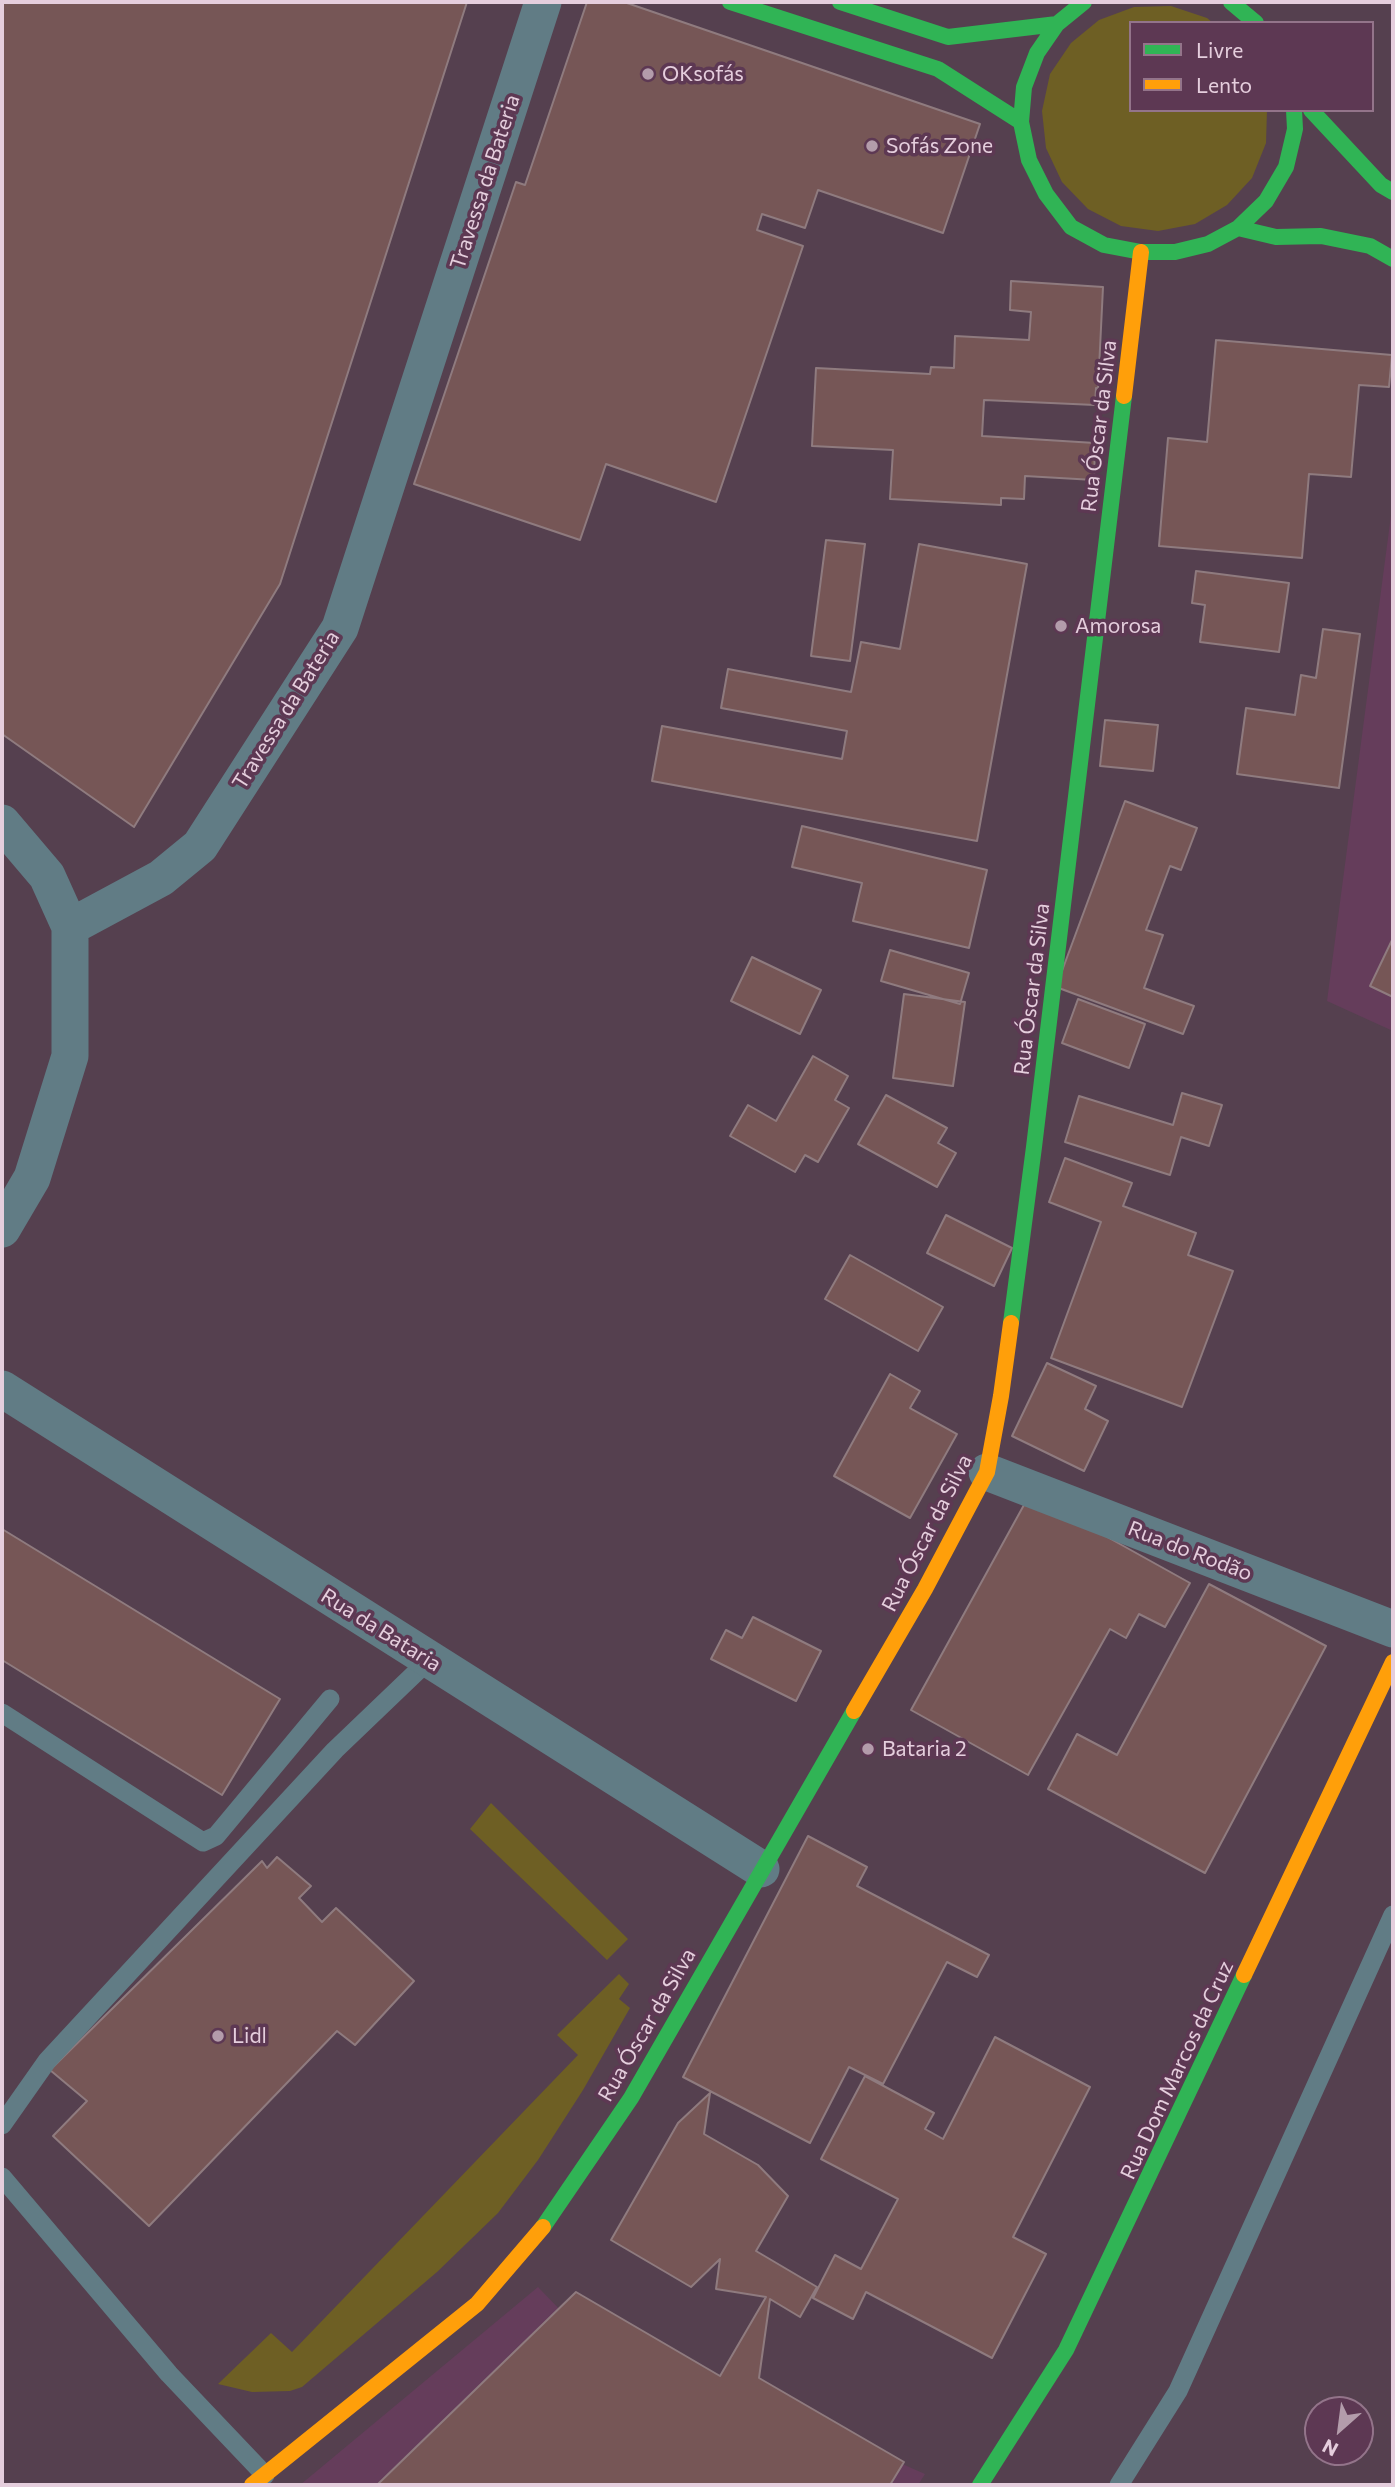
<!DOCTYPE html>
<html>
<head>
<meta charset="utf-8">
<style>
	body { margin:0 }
	#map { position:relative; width:1395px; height:2487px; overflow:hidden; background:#55404f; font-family:Commissioner,sans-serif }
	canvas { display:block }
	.frame { position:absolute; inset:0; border:4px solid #e5cedd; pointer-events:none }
	.legend { position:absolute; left:1129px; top:21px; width:245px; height:91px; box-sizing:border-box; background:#5d3853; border:2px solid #93748a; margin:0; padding:9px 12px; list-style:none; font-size:21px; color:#e5cedd }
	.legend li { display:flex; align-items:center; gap:14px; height:35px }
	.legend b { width:35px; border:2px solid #93748a }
	.north { position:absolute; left:1304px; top:2396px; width:70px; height:70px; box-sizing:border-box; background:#5d3853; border:2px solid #93748a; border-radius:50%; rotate:208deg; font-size:19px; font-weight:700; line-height:28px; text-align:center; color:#e5cedd }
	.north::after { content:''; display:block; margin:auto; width:24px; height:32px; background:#b39cab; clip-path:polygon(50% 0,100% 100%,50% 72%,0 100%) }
</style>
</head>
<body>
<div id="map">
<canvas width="1395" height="2487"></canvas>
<div class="frame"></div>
<ul class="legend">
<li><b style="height:9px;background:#30b455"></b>Livre</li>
<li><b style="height:9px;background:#ff9f0a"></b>Lento</li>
</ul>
<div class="north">N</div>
</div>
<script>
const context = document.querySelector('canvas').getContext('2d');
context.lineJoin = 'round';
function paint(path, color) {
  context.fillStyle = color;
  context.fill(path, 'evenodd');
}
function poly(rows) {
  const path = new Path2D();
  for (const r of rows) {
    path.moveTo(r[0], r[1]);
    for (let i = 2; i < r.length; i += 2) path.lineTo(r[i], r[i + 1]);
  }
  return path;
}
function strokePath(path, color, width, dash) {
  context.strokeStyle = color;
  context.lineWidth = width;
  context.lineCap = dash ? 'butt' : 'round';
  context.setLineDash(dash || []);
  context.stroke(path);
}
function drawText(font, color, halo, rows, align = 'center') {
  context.font = font + ' Commissioner,sans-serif';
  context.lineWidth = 7;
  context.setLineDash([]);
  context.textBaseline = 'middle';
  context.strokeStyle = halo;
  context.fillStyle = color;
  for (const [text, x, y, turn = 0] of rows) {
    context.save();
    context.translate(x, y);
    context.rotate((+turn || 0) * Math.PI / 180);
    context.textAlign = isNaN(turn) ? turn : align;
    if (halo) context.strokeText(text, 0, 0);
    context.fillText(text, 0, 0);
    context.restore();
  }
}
paint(poly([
	[1393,500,1393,1031,1327,1001],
	[538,2287,566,2316,925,2474,918,2485,300,2485]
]), '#653d5b');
paint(poly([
	[1171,6,1207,18,1213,23,1131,23,1131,110,1267,110,1266,143,1252,178,1227,205,1195,224,1158,231,1121,226,1088,209,1062,182,1046,148,1042,111,1050,74,1071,43,1099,20,1134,7],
	[491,1803,628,1939,607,1960,470,1829],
	[619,1974,629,1984,619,1999,630,2008,583,2090,538,2160,498,2213,437,2272,302,2387,290,2391,252,2392,218,2384,271,2333,292,2352,578,2055,557,2035]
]), '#6e5f24');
const building = poly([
	[2,2,467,2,280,584,134,827,2,734,2,2],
	[587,2,624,2,980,124,943,233,818,190,805,228,762,214,757,230,803,246,716,502,606,464,580,540,414,484,516,182,525,185,587,2],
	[1011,281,1103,287,1098,389,1096,388,1095,405,984,400,982,436,1095,443,1094,480,1025,476,1024,499,1001,498,1001,505,890,499,893,450,812,446,816,368,930,374,931,367,954,368,955,336,1029,340,1031,312,1010,310,1011,281],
	[1216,340,1392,355,1389,387,1359,385,1351,477,1309,474,1302,558,1159,546,1168,438,1207,442,1216,340],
	[826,540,865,544,850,661,811,656,826,540],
	[919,544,1027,564,977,841,652,781,662,726,842,759,847,731,721,708,728,669,851,692,861,642,900,649,919,544],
	[1196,571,1289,583,1279,652,1200,642,1205,605,1192,603,1196,571],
	[1323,629,1360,634,1339,788,1237,774,1246,708,1295,715,1301,675,1316,678,1323,629],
	[1105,720,1158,725,1153,771,1100,766,1105,720],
	[1125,801,1197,828,1181,870,1170,866,1146,930,1163,935,1144,988,1194,1006,1183,1034,1056,987,1125,801],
	[802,826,987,870,969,948,853,921,862,883,792,867,802,826],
	[1393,938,1393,997,1370,986,1393,938],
	[890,950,969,973,960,1004,881,981,890,950],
	[752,957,821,990,800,1034,731,1001,752,957],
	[904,994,965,1002,953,1086,893,1078,904,994],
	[1078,999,1145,1024,1129,1068,1062,1043,1078,999],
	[813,1056,848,1076,835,1100,849,1108,818,1162,805,1155,795,1172,730,1136,748,1105,776,1121,813,1056],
	[1182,1093,1222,1105,1209,1146,1181,1137,1170,1175,1065,1142,1079,1096,1173,1125,1182,1093],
	[886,1095,947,1128,938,1143,956,1153,937,1187,858,1144,886,1095],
	[1065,1158,1132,1183,1123,1206,1196,1233,1188,1255,1233,1271,1182,1407,1051,1358,1101,1222,1049,1202,1065,1158],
	[946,1215,1012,1248,994,1286,927,1253,946,1215],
	[850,1255,943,1307,918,1351,825,1299,850,1255],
	[1047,1363,1096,1386,1085,1409,1108,1421,1084,1471,1012,1436,1047,1363],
	[890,1374,920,1391,910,1408,957,1434,910,1518,834,1476,890,1374],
	[1030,1494,1190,1583,1165,1627,1139,1614,1126,1638,1110,1629,1028,1775,911,1710,1030,1494],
	[2,1529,280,1699,222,1795,2,1660,2,1529],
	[1209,1584,1326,1646,1205,1873,1048,1789,1077,1734,1117,1755,1209,1584],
	[753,1617,821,1651,796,1701,711,1659,726,1630,742,1638,753,1617],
	[808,1836,867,1867,857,1886,989,1955,977,1977,947,1962,883,2084,849,2067,810,2143,683,2077,808,1836],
	[277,1857,311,1886,299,1898,322,1922,336,1908,414,1981,355,2045,337,2031,149,2226,53,2136,87,2101,50,2070,262,1861,267,1868,277,1857],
	[995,2037,1090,2087,1013,2237,1046,2254,992,2358,866,2292,853,2319,813,2298,835,2255,861,2269,898,2199,821,2159,865,2076,934,2113,925,2129,943,2139,995,2037],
	[710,2093,704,2134,758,2165,788,2196,756,2251,817,2287,800,2317,770,2299,759,2378,904,2462,890,2485,377,2485,576,2292,720,2376,766,2297,716,2289,720,2259,691,2287,611,2240,678,2123,710,2093]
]);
paint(building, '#765656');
strokePath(building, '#8f7b7f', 2);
strokePath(poly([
	[2,1713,203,1842,216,1836,330,1699],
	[2,2125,47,2061,335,1750,429,1660],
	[2,2177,169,2374,265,2475],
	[1119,2485,1178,2391,1393,1915]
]), '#617c85', 19);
strokePath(poly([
	[2,823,47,876,70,927,70,1056,32,1178,2,1229],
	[70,927,161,878,200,846,340,628,543,2],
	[2,1389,761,1869],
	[987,1472,1393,1629]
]), '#617c85', 37);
strokePath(poly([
	[730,2,938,69,1021,122],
	[840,2,948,37,1057,24],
	[1084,2,1057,24,1037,53,1024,87,1021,122,1029,160,1046,194,1071,227,1104,245,1141,252,1175,252,1208,244,1238,228,1266,201,1286,167,1295,129,1294,110],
	[1231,2,1256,23],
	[1311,110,1381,185,1393,192],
	[1238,228,1276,237,1321,236,1370,246,1393,259],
	[1011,1323,1034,1147,1124,396],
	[543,2227,631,2098,854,1711],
	[980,2485,1066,2350,1244,1975]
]), '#30b455', 16);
strokePath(poly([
	[1124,396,1141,252],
	[854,1711,925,1589,987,1472,1001,1396,1011,1323],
	[1244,1975,1393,1662],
	[252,2485,477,2304,543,2227]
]), '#ff9f0a', 16);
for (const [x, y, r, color] of [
	[648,74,7,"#b39cab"],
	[872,146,7,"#b39cab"],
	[1061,626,7,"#b39cab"],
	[868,1749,7,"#b39cab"],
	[218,2036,7,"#b39cab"]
]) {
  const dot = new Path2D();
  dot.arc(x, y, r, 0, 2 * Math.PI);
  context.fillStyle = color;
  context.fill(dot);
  strokePath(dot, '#5d3853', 2.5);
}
drawText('21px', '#e5cedd', '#5d3853', [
	["OKsofás",662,74],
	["Sofás Zone",886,146],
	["Amorosa",1075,626],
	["Bataria 2",882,1749],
	["Lidl",232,2036]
], 'left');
drawText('21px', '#e5cedd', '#5d3853', [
	["Travessa da Bateria",485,182,-72],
	["Rua Óscar da Silva",1099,426,-83],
	["Travessa da Bateria",286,710,-58],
	["Rua Óscar da Silva",1032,989,-83],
	["Rua Óscar da Silva",927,1533,-63],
	["Rua do Rodão",1190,1551,21],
	["Rua da Bataria",381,1630,32],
	["Rua Óscar da Silva",647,2025,-60],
	["Rua Dom Marcos da Cruz",1177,2070,-65]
]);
</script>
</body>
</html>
